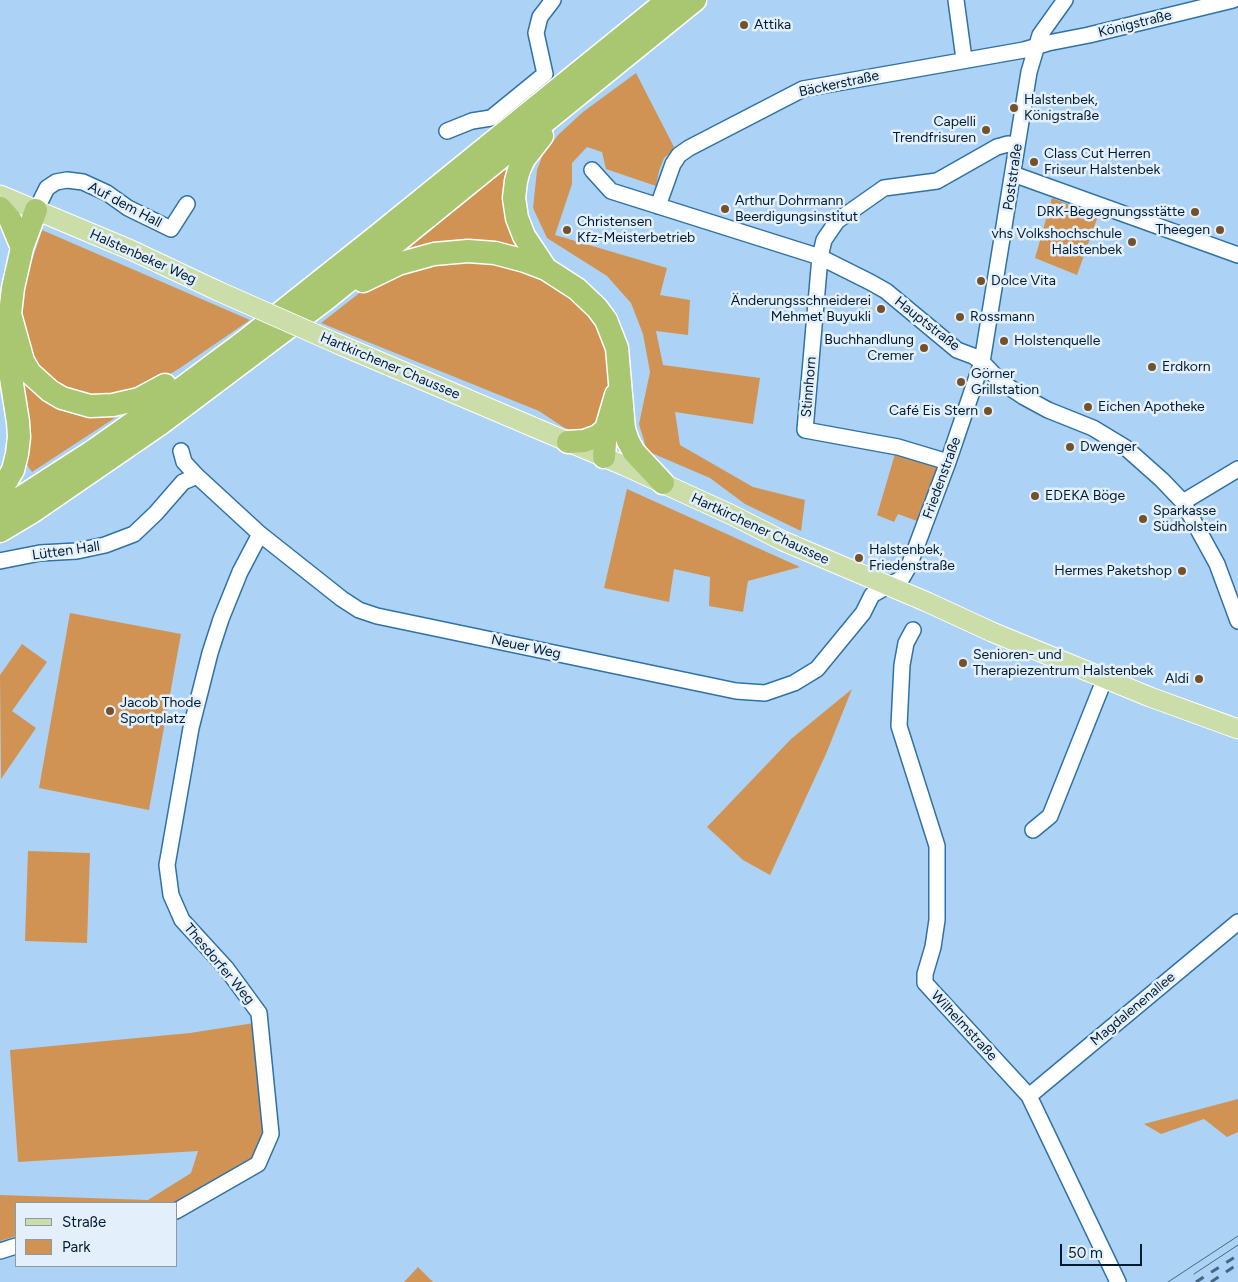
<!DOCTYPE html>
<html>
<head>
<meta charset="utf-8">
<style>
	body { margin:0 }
	#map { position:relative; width:1238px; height:1282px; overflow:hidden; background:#acd3f5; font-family:Figtree,sans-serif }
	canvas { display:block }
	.legend { position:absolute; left:15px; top:1202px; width:162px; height:65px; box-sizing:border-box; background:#e3f0fc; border:1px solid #899bab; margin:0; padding:6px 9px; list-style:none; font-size:15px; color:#011c31 }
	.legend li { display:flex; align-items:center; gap:10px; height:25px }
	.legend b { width:25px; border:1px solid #899bab }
	.scale { position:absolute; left:1060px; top:1244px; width:82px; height:22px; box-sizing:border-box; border:2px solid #011c31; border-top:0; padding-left:6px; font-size:15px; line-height:18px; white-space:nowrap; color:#011c31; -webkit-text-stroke:4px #e3f0fc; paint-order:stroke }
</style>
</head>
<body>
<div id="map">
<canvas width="1238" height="1282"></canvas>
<ul class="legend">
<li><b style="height:6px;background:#cbdda9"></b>Straße</li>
<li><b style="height:14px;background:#d09354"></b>Park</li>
</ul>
<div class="scale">50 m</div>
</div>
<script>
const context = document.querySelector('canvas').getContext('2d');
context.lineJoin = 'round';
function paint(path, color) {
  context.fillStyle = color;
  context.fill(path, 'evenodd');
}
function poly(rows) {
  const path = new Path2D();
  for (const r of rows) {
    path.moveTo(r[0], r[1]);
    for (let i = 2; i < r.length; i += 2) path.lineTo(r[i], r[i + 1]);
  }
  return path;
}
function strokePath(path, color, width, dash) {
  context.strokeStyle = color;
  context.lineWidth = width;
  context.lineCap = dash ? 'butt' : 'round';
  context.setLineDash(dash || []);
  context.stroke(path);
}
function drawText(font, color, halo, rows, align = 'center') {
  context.font = font + ' Figtree,sans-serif';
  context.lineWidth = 5;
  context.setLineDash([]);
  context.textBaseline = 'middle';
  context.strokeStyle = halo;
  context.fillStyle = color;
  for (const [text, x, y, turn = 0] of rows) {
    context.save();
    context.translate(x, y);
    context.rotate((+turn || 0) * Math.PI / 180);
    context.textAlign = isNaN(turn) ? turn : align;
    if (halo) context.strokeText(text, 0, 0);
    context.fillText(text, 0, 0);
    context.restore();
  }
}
paint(poly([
	[636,73,675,149,664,158,659,171,656,186,606,169,602,152,587,147,572,163,572,184,555,235,667,268,660,295,690,300,688,335,656,331,663,365,760,378,753,424,675,412,680,445,753,487,805,500,801,531,745,504,710,478,647,451,639,424,650,372,643,334,631,303,607,276,547,238,533,208,537,170,543,154,559,134,583,112],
	[511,165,530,255,404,252],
	[1052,198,1098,216,1077,275,1035,258],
	[42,230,250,320,180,368,152,385,123,397,78,398,38,373,20,308,31,264],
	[450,258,523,268,586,305,602,327,613,370,605,407,595,429,575,432,563,427,539,411,321,323,371,284],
	[15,354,29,380,133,406,32,472,27,465,22,463],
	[895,454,938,464,917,521,898,514,894,522,877,515],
	[627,489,800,567,748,581,743,612,709,606,710,577,674,569,669,602,604,588],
	[70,613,181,634,149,810,39,788],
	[22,644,47,662,12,711,36,728,1,779,0,675],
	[852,689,826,754,770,875,743,860,707,827,791,739],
	[28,851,90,853,87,943,25,941],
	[254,1023,266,1132,253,1159,176,1203,16,1203,16,1236,0,1241,0,1195,148,1200,191,1173,198,1151,18,1162,10,1050,190,1033],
	[1238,1099,1238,1132,1227,1137,1204,1119,1161,1134,1144,1124],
	[418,1267,433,1282,404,1282]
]), '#d09354');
const minor = poly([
	[956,0,964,59],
	[447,131,472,121,491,118,545,74,536,33,540,17,553,0],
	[592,170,611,191,820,257,870,282,886,291,957,350,973,356,982,362,1000,381,1024,397,1048,410,1093,428,1126,448,1162,480,1183,502,1217,564,1238,621],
	[1013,174,1238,255],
	[658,206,673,164,679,155,689,148,803,89,1024,50,1048,43,1089,35,1233,0],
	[36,210,47,188,56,182,67,180,83,182,107,193,128,208,171,229,187,204],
	[181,451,184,462,197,476,260,534,342,599,359,610,377,616,736,691,765,693,794,683,817,669,863,613,872,595,902,578,909,566,948,462,982,362,1029,72,1040,35,1065,0],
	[948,462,898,447,805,430,820,257,824,240,837,221,884,188,937,181,997,147,1008,144,1017,145],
	[1183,502,1238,469],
	[0,561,40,553,77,551,105,545,134,534,156,513,183,482,197,476],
	[913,630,906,643,902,665,899,726,937,846,937,920,933,947,925,974,925,983,1029,1096,1118,1282],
	[1033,830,1050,816,1105,678],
	[1029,1096,1238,922],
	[176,1211,258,1164,271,1134,259,1013,226,968,182,920,171,895,167,865,191,728,210,653,221,619,240,572,260,534],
	[0,1251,16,1246]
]);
const major = poly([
	[0,195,131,250,218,291],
	[338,344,625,466,732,515,783,541,927,602,992,632,1150,697,1238,729]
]);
const highway = poly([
	[542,136,524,159,519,170,516,181,514,198,517,218,524,236,546,269],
	[0,208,10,219,22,248],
	[363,281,398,264,434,254,468,251,495,253,525,261,546,269,577,289,597,308,606,320,617,348,624,429,628,441,634,452,663,483],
	[10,314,23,361,30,373,50,391,62,398,90,406,113,405,139,399,165,385],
	[568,442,584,441,598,436,606,429],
	[604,457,606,429,616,395],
	[0,492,13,470,17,454,19,437,18,422,8,359,10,314,13,288,22,248,36,210],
	[0,511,93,451,174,394,245,341,377,236,668,0],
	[0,531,32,512,160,424,326,299,695,0]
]);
strokePath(minor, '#2f72a6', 18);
strokePath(major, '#fff', 21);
strokePath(highway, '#fff', 25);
strokePath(minor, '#fff', 15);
strokePath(major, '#cbdda9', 19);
strokePath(highway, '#a8c770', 22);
strokePath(poly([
	[1194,1274,1238,1245],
	[1168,1282,1238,1236]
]), '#476781', 1);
strokePath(poly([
	[1196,1282,1238,1255],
	[1211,1282,1238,1264]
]), '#476781', 3, [9, 9]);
const majorBridge = poly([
	[218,291,338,344]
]);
strokePath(majorBridge, '#fff', 21, []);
strokePath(majorBridge, '#cbdda9', 19);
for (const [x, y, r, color] of [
	[744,25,5,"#75512b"],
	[1014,108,5,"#75512b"],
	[986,130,5,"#75512b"],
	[1034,162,5,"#75512b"],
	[725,209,5,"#75512b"],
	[1195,212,5,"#75512b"],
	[567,230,5,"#75512b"],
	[1220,230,5,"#75512b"],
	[1132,242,5,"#75512b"],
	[981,281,5,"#75512b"],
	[881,309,5,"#75512b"],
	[960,317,5,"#75512b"],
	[1004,341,5,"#75512b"],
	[924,348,5,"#75512b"],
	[1152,367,5,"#75512b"],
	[961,382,5,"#75512b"],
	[1088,407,5,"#75512b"],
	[988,411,5,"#75512b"],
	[1070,447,5,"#75512b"],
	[1035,496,5,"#75512b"],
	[1143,519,5,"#75512b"],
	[859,558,5,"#75512b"],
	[1182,571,5,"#75512b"],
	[963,663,5,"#75512b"],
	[1199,679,5,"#75512b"],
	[110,711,5,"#75512b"]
]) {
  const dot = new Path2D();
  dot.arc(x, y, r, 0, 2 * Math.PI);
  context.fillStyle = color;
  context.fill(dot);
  strokePath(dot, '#e3f0fc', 2);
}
drawText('14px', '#011c31', '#e3f0fc', [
	["Königstraße",1135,24,-14],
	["Bäckerstraße",839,84,-12],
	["Poststraße",1013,177,-82],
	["Auf dem Hall",125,205,28],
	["Halstenbeker Weg",143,257,24],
	["Hauptstraße",927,324,38],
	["Hartkirchener Chaussee",390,366,23],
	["Stinnhorn",809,387,-85],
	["Friedenstraße",942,478,-70],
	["Hartkirchener Chaussee",760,529,25],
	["Lütten Hall",66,551,-8],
	["Neuer Weg",526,647,12],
	["Thesdorfer Weg",219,964,50],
	["Magdalenenallee",1133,1009,-40],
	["Wilhelmstraße",964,1026,47]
]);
drawText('14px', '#011c31', '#e3f0fc', [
	["Attika",754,25],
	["Halstenbek,",1024,100],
	["Königstraße",1024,116],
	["Capelli",976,122,"right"],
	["Trendfrisuren",976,138,"right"],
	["Class Cut Herren",1044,154],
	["Friseur Halstenbek",1044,170],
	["Arthur Dohrmann",735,201],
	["Beerdigungsinstitut",735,217],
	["DRK-Begegnungsstätte",1185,212,"right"],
	["Christensen",577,222],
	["Kfz-Meisterbetrieb",577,238],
	["Theegen",1210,230,"right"],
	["vhs Volkshochschule",1122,234,"right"],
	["Halstenbek",1122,250,"right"],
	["Dolce Vita",991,281],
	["Änderungsschneiderei",871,301,"right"],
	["Mehmet Buyukli",871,317,"right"],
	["Rossmann",970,317],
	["Buchhandlung",914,340,"right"],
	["Cremer",914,356,"right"],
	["Holstenquelle",1014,341],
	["Erdkorn",1162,367],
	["Görner",971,374],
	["Grillstation",971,390],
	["Eichen Apotheke",1098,407],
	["Café Eis Stern",978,411,"right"],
	["Dwenger",1080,447],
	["EDEKA Böge",1045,496],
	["Sparkasse",1153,511],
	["Südholstein",1153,527],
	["Halstenbek,",869,550],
	["Friedenstraße",869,566],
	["Hermes Paketshop",1172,571,"right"],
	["Senioren- und",973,655],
	["Therapiezentrum Halstenbek",973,671],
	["Aldi",1189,679,"right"],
	["Jacob Thode",120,703],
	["Sportplatz",120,719]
], 'left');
</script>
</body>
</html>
